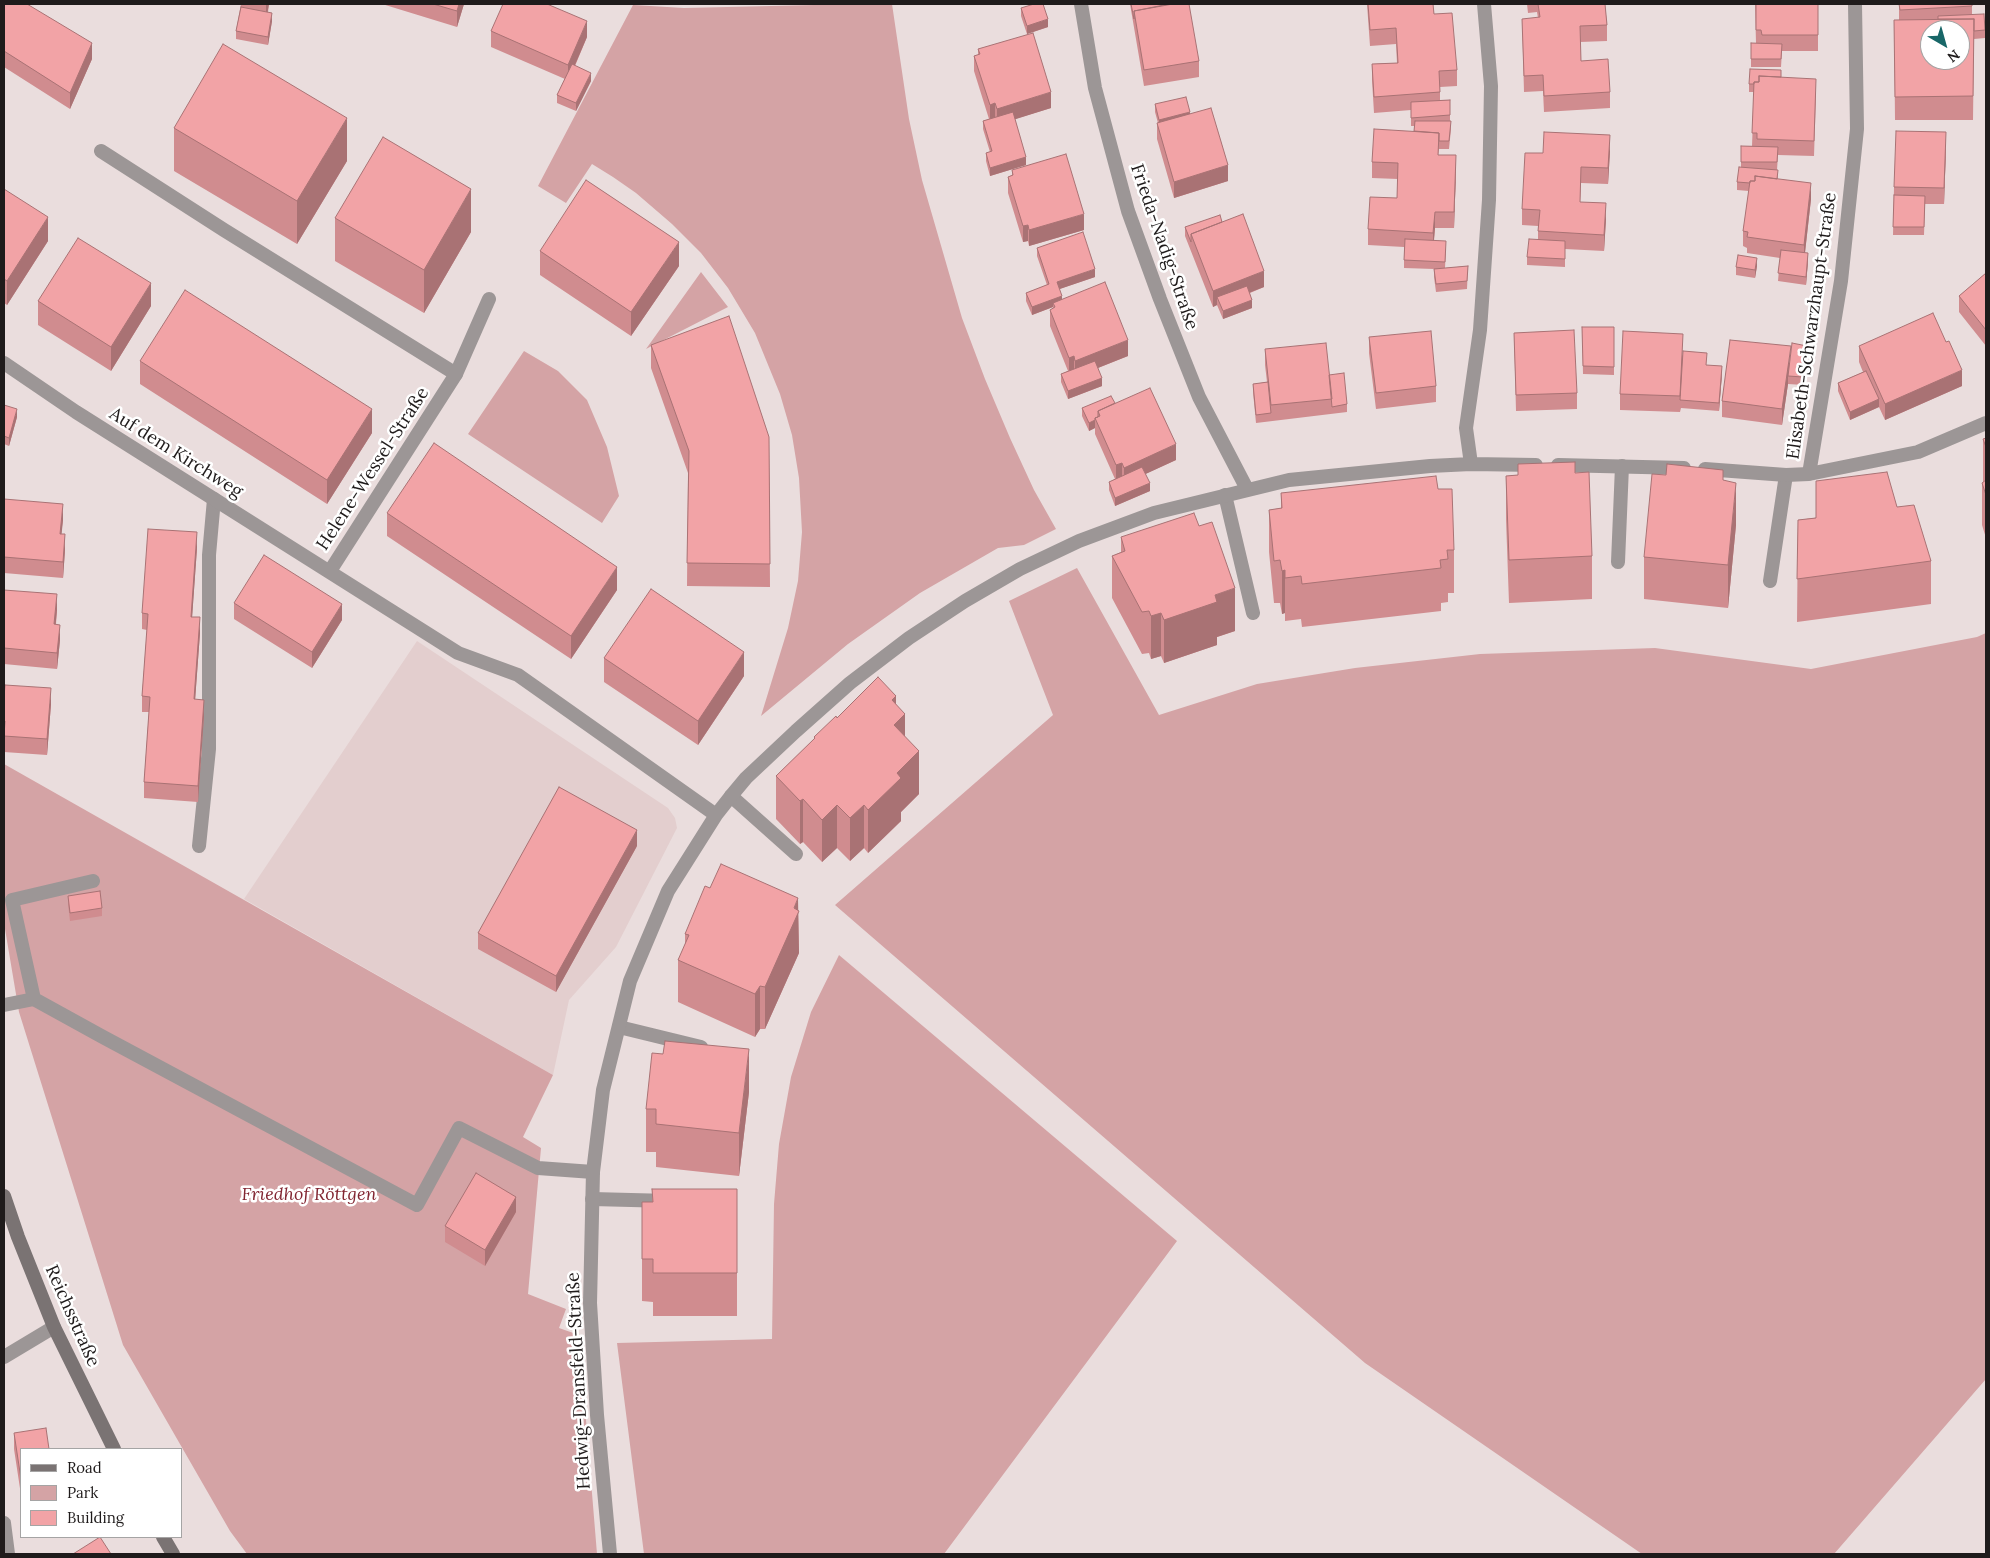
<!DOCTYPE html>
<html>
<head>
<meta charset="utf-8">
<style>
	body { margin:0 }
	#map { position:relative; width:1990px; height:1558px; overflow:hidden; background:#eadddd; font-family:Lora,serif }
	canvas { display:block }
	.frame { position:absolute; inset:0; border:5px solid #1f1b1b; pointer-events:none }
	.legend { position:absolute; left:20px; top:1448px; width:162px; height:90px; box-sizing:border-box; background:#fff; border:1px solid #a5a4a4; margin:0; padding:6px 9px; list-style:none; font-size:15px; color:#1f1b1b }
	.legend li { display:flex; align-items:center; gap:10px; height:25px }
	.legend b { width:25px; border:1px solid #a5a4a4 }
	.north { position:absolute; left:1920px; top:20px; width:50px; height:50px; box-sizing:border-box; background:#fff; border:1px solid #a5a4a4; border-radius:50%; rotate:142deg; font-size:14px; font-weight:700; line-height:20px; text-align:center; color:#1f1b1b }
	.north::after { content:''; display:block; margin:auto; width:18px; height:22px; background:#196768; clip-path:polygon(50% 0,100% 100%,50% 72%,0 100%) }
</style>
</head>
<body>
<div id="map">
<canvas width="1990" height="1558"></canvas>
<div class="frame"></div>
<ul class="legend">
<li><b style="height:6px;background:#7a7373"></b>Road</li>
<li><b style="height:14px;background:#d4a3a5"></b>Park</li>
<li><b style="height:14px;background:#f2a3a6"></b>Building</li>
</ul>
<div class="north">N</div>
</div>
<script>
const context = document.querySelector('canvas').getContext('2d');
context.lineJoin = 'round';
function paint(path, color) {
  context.fillStyle = color;
  context.fill(path, 'evenodd');
}
function poly(rows) {
  const path = new Path2D();
  for (const r of rows) {
    path.moveTo(r[0], r[1]);
    for (let i = 2; i < r.length; i += 2) path.lineTo(r[i], r[i + 1]);
  }
  return path;
}
function strokePath(path, color, width, dash) {
  context.strokeStyle = color;
  context.lineWidth = width;
  context.lineCap = dash ? 'butt' : 'round';
  context.setLineDash(dash || []);
  context.stroke(path);
}
function drawText(font, color, halo, rows, align = 'center') {
  context.font = font + ' Lora,serif';
  context.lineWidth = 5;
  context.setLineDash([]);
  context.textBaseline = 'middle';
  context.strokeStyle = halo;
  context.fillStyle = color;
  for (const [text, x, y, turn = 0] of rows) {
    context.save();
    context.translate(x, y);
    context.rotate((+turn || 0) * Math.PI / 180);
    context.textAlign = isNaN(turn) ? turn : align;
    if (halo) context.strokeText(text, 0, 0);
    context.fillText(text, 0, 0);
    context.restore();
  }
}
paint(poly([
	[417,641,668,808,675,818,677,828,616,947,569,1000,553,1075,244,899]
]), '#e3cece');
paint(poly([
	[858,4,892,4,909,119,922,180,962,318,985,379,1010,438,1034,490,1056,529,1024,545,998,548,920,593,848,644,761,716,788,628,798,581,802,532,799,478,792,435,780,394,755,333,728,288,701,253,672,224,636,193,613,177,592,164,566,203,538,186,633,5,684,8],
	[701,272,728,307,646,349],
	[524,351,558,371,587,400,607,447,619,496,602,523,468,434],
	[1077,568,1159,715,1257,684,1355,668,1480,654,1655,648,1811,669,1977,637,1986,633,1986,1379,1834,1554,1642,1554,1365,1363,835,905,1053,715,1009,601],
	[4,764,553,1075,523,1137,541,1148,528,1294,566,1309,559,1328,579,1335,597,1554,247,1554,230,1531,123,1345,19,1012,4,923],
	[839,955,1177,1241,944,1554,644,1554,617,1343,772,1339,774,1204,779,1144,791,1077,811,1012]
]), '#d4a3a5');
strokePath(poly([
	[101,151,224,230,456,374],
	[1225,495,1253,613],
	[1618,562,1622,466],
	[1770,581,1786,475],
	[731,796,796,854],
	[199,846,209,749,209,555,214,499],
	[93,881,12,900,34,999,103,1037,417,1205,459,1128,538,1168,593,1172],
	[4,1005,34,999],
	[619,1027,701,1047],
	[592,1199,670,1201]
]), '#9c9696', 14);
strokePath(poly([
	[1081,4,1095,88,1128,211,1160,299,1199,397,1247,489],
	[4,363,76,412,458,653,518,675,716,815],
	[1471,464,1466,428,1480,330,1489,200,1491,86,1484,4],
	[1558,465,1684,468],
	[1705,469,1786,475,1809,474,1918,452,1986,423],
	[1809,474,1841,281,1857,129,1855,4],
	[330,571,456,374,489,299],
	[4,1357,54,1327],
	[4,1523,8,1554],
	[610,1554,597,1415,590,1303,593,1172,603,1090,630,981,668,891,716,815,731,796,746,778,796,731,850,683,909,638,965,601,1020,569,1079,541,1154,513,1289,480,1430,466,1471,464,1536,465]
]), '#9c9696', 14);
strokePath(poly([
	[4,1196,18,1237,54,1327,114,1449],
	[163,1537,173,1554]
]), '#7a7373', 14);
paint(poly([
	[4,4,92,59,70,109,4,67],
	[241,4,269,4,268,12,272,21,268,45,236,39,236,31],
	[382,4,464,4,457,27],
	[1130,4,1169,4,1199,61,1199,77,1144,86],
	[1367,4,1433,4,1434,14,1457,70,1457,86,1440,87,1440,100,1450,100,1450,121,1451,129,1449,149,1439,149,1438,155,1456,171,1454,228,1435,228,1434,241,1446,249,1445,268,1468,266,1467,289,1436,292,1434,277,1434,269,1404,268,1404,247,1368,245,1368,229,1397,198,1398,179,1372,178,1372,162,1414,131,1414,126,1411,126,1411,110,1374,113,1372,80,1372,64,1397,63,1396,44,1370,46],
	[1527,4,1605,4,1607,25,1607,41,1580,42,1581,61,1610,92,1610,108,1544,112,1543,91,1524,92,1522,19,1538,18,1537,12,1528,13],
	[1755,4,1818,4,1818,51,1782,51,1781,67,1751,67,1751,43,1756,43],
	[1899,4,1972,4,1972,14,1985,30,1985,38,1974,39,1973,120,1895,120,1894,20,1899,20],
	[1021,8,1048,27,1027,34,1021,16],
	[491,31,587,37,575,66,591,81,576,111,557,103,557,95,565,79,491,47],
	[978,49,1051,108,1015,119,1026,165,990,176,986,161,986,153,990,152,983,129,983,121,989,119,974,71,974,56,978,55],
	[1781,77,1816,94,1814,156,1778,155,1777,170,1778,179,1811,199,1805,253,1808,261,1806,285,1778,281,1780,258,1747,253,1747,248,1743,246,1743,231,1749,191,1737,190,1737,182,1741,167,1741,146,1752,146,1754,92,1749,92,1749,84],
	[1155,104,1190,114,1228,181,1174,198,1157,139,1157,123,1158,123,1155,112],
	[174,128,347,161,297,244,174,171],
	[1946,148,1944,204,1925,204,1924,235,1893,235,1894,187],
	[1610,151,1608,184,1581,183,1580,202,1606,219,1604,251,1565,249,1565,267,1527,265,1527,257,1538,239,1538,226,1522,225,1522,209,1543,153],
	[1012,170,1084,230,1029,246,1028,241,1023,242,1008,193,1008,177,1012,175],
	[4,189,48,241,7,305,4,303],
	[335,218,471,232,424,313,335,261],
	[1222,222,1264,287,1250,293,1252,308,1223,319,1217,305,1213,307,1185,236,1185,227],
	[1037,248,1095,277,1059,289,1062,299,1128,356,1098,368,1102,386,1068,399,1061,382,1061,374,1068,371,1050,326,1050,310,1053,308,1053,307,1032,315,1026,301,1026,293,1047,285,1037,256],
	[540,251,679,266,631,336,540,275],
	[1757,266,1755,278,1736,275,1736,267],
	[1986,273,1986,346,1959,312,1959,296],
	[38,301,151,306,111,371,38,325],
	[1582,327,1614,327,1614,375,1583,374],
	[1514,333,1577,393,1577,409,1516,411],
	[1369,337,1436,386,1436,402,1376,409,1369,353],
	[651,345,769,437,770,587,687,586,688,473,651,368],
	[1859,346,1962,386,1885,420,1879,407,1850,420,1838,391,1838,383,1863,372,1859,362],
	[1265,349,1329,375,1347,404,1347,412,1256,423,1253,392,1253,384,1267,382,1265,365],
	[1807,354,1803,385,1788,384,1782,425,1722,417,1722,401],
	[1683,355,1706,365,1722,374,1719,411,1681,408,1680,412,1620,410,1620,394],
	[140,361,372,433,327,504,140,384],
	[1115,403,1176,460,1145,474,1150,491,1115,506,1109,490,1109,482,1115,479,1095,434,1095,428,1089,431,1082,416,1082,408],
	[4,405,17,417,9,446,4,444],
	[1986,438,1986,538,1982,525,1982,483,1983,482,1983,439],
	[1518,464,1575,473,1592,556,1592,599,1509,603,1506,519,1506,476,1518,475],
	[1723,480,1736,525,1728,608,1644,599,1644,557],
	[1438,489,1454,550,1454,593,1448,593,1448,602,1441,603,1441,611,1302,627,1301,619,1285,621,1285,613,1282,614,1280,603,1274,603,1269,552,1269,510,1281,508,1281,493],
	[4,499,63,520,61,534,65,550,63,578,4,573],
	[1897,507,1931,561,1931,604,1797,622,1798,520],
	[387,513,617,590,571,659,387,536],
	[1121,537,1235,631,1217,637,1217,645,1164,663,1161,656,1151,659,1149,653,1142,654,1112,598,1112,556,1121,552],
	[197,548,192,617,200,633,195,700,204,716,198,802,144,798,144,782,149,712,142,712,142,696,147,630,142,629,142,613],
	[4,590,57,610,56,624,60,640,57,669,4,664],
	[234,603,342,620,312,668,234,619],
	[604,658,744,676,698,745,604,682],
	[4,697,51,704,47,755,4,752],
	[896,704,905,737,919,794,901,812,901,821,868,853,864,848,850,861,837,848,822,862,803,842,800,844,776,819,776,776,814,739,814,737,837,718],
	[637,846,556,992,478,949,478,933],
	[710,888,798,910,799,953,765,1029,760,1029,755,1037,678,1002,678,960,685,945,685,934],
	[68,896,102,908,102,916,70,921,68,904],
	[749,1092,739,1176,656,1167,656,1152,646,1152,646,1109],
	[652,1189,737,1189,737,1316,653,1316,653,1302,642,1301,642,1202,652,1202],
	[516,1212,485,1266,445,1242,445,1226],
	[14,1433,21,1449,21,1495,14,1449]
]), '#d08c8f');
paint(poly([
	[266,4,269,4,266,20],
	[459,4,464,4,457,27,457,11],
	[272,13,272,21,268,45,268,37],
	[1048,19,1048,27,1027,34,1027,26],
	[587,21,587,37,568,81,568,65],
	[92,43,92,59,70,109,70,93],
	[591,73,591,81,576,111,576,103],
	[1051,92,1051,108,997,125,997,109],
	[995,103,995,119,990,121,990,105],
	[1190,112,1190,120,1159,128,1159,120],
	[347,118,347,161,297,244,297,201],
	[1946,132,1946,148,1944,204,1944,188],
	[1610,135,1610,151,1608,184,1608,168],
	[1456,155,1456,171,1454,228,1454,212],
	[1026,157,1026,165,990,176,990,168],
	[1228,165,1228,181,1174,198,1174,182],
	[1811,183,1811,199,1804,261,1804,245],
	[471,189,471,232,424,313,424,270],
	[1606,203,1606,219,1604,251,1604,235],
	[1435,212,1435,228,1433,249,1433,233],
	[1084,214,1084,230,1029,246,1029,230],
	[48,217,48,241,7,305,7,281],
	[1028,225,1028,241,1023,242,1023,226],
	[679,242,679,266,631,336,631,312],
	[1808,253,1808,261,1806,285,1806,277],
	[1757,258,1757,266,1755,278,1755,270],
	[1095,269,1095,277,1057,290,1057,282],
	[1264,271,1264,287,1220,304,1217,297,1217,305,1213,307,1213,291],
	[151,283,151,306,111,371,111,347],
	[1062,296,1062,304,1053,303,1053,307,1032,315,1032,307],
	[1252,300,1252,308,1223,319,1223,311],
	[1128,340,1128,356,1075,377,1075,361],
	[1791,346,1788,376,1788,384,1782,425,1782,409],
	[1807,346,1807,354,1803,385,1803,377],
	[1074,356,1074,372,1069,374,1069,358],
	[1722,366,1722,374,1719,411,1719,403],
	[1962,370,1962,386,1885,420,1885,404],
	[1102,378,1102,386,1068,399,1068,391],
	[1879,399,1879,407,1850,420,1850,412],
	[17,409,17,417,9,446,9,438],
	[372,409,372,433,327,504,327,480],
	[1095,420,1095,428,1089,431,1089,423],
	[1176,444,1176,460,1124,484,1124,468],
	[1122,463,1122,479,1116,481,1116,465],
	[1150,483,1150,491,1115,506,1115,498],
	[1736,483,1736,525,1728,608,1728,565],
	[63,504,63,520,60,550,60,534],
	[197,532,197,548,191,633,191,617],
	[65,534,65,550,63,578,63,562],
	[617,567,617,590,571,659,571,636],
	[1285,570,1285,613,1282,614,1282,571],
	[1235,588,1235,631,1217,637,1217,645,1164,663,1164,620,1215,595],
	[57,594,57,610,54,640,54,624],
	[342,604,342,620,312,668,312,652],
	[1161,613,1161,656,1151,659,1151,616],
	[200,617,200,633,194,715,194,699],
	[60,625,60,640,57,669,57,653],
	[744,652,744,676,698,745,698,721],
	[51,688,51,704,47,755,47,739],
	[896,696,896,723,905,714,905,757,894,768,892,700],
	[204,700,204,716,198,802,198,786],
	[919,751,919,794,901,812,901,821,868,853,868,810,897,773],
	[803,799,803,842,800,844,800,801],
	[837,805,837,848,822,862,822,820],
	[864,805,864,848,850,861,850,818],
	[637,830,637,846,556,992,556,976],
	[798,898,799,953,765,1029,765,987,794,908],
	[760,986,760,1029,755,1037,755,994],
	[749,1049,749,1092,739,1176,739,1133],
	[516,1197,516,1212,485,1266,485,1250]
]), '#a97274');
const building = poly([
	[4,4,27,4,92,43,70,93,4,51,4,4],
	[433,4,459,4,457,11,433,4],
	[503,4,547,4,587,21,568,65,491,31,503,4],
	[1034,4,1043,4,1048,19,1027,26,1021,8,1034,4],
	[1131,4,1169,4,1134,11,1134,19,1131,4],
	[1173,4,1189,4,1199,61,1144,70,1134,11,1173,4],
	[1368,4,1433,4,1434,14,1452,13,1457,70,1439,71,1440,92,1374,97,1372,64,1398,63,1396,28,1370,30,1368,4],
	[1538,4,1605,4,1607,25,1580,26,1581,61,1608,59,1610,92,1544,96,1543,75,1524,76,1522,19,1540,17,1538,4],
	[1756,4,1818,4,1818,35,1762,35,1761,30,1756,30,1756,4],
	[1899,4,1972,4,1972,6,1900,10,1899,4],
	[241,7,272,13,268,37,236,31,241,7],
	[1984,14,1985,30,1974,31,1974,19,1938,19,1938,16,1984,14],
	[1974,19,1973,96,1895,97,1894,20,1974,19],
	[1930,30,1960,30,1960,60,1930,60,1930,30],
	[1033,33,1051,92,997,109,995,103,990,105,974,56,980,54,978,49,1033,33],
	[1751,43,1782,44,1781,59,1751,59,1751,43],
	[223,44,347,118,297,201,174,128,223,44],
	[572,64,591,73,576,103,557,95,572,64],
	[1750,69,1781,70,1781,77,1759,76,1759,82,1754,82,1754,84,1749,84,1750,69],
	[1759,76,1816,79,1814,141,1757,139,1757,133,1752,133,1754,82,1759,82,1759,76],
	[1186,97,1190,112,1159,120,1155,104,1186,97],
	[1450,100,1450,115,1411,118,1411,102,1450,100],
	[1211,108,1228,165,1174,182,1157,123,1211,108],
	[1013,112,1026,157,990,168,986,153,992,151,983,121,1013,112],
	[1415,121,1451,121,1449,141,1439,141,1439,133,1414,131,1415,121],
	[1374,129,1439,133,1438,155,1456,155,1454,212,1435,212,1433,233,1368,229,1370,197,1397,198,1398,163,1372,162,1374,129],
	[1896,131,1946,132,1944,188,1894,187,1896,131],
	[1544,132,1610,135,1608,168,1581,167,1580,202,1606,203,1604,235,1538,231,1540,210,1522,209,1525,153,1543,153,1544,132],
	[383,137,471,189,424,270,335,218,383,137],
	[1741,146,1778,147,1777,162,1741,162,1741,146],
	[1066,154,1084,214,1029,230,1028,225,1023,226,1008,177,1013,175,1012,170,1066,154],
	[1739,167,1778,170,1777,179,1755,176,1755,181,1750,181,1750,183,1737,182,1739,167],
	[1755,176,1811,183,1804,245,1747,237,1748,232,1743,231,1750,181,1755,181,1755,176],
	[586,180,679,242,631,312,540,251,586,180],
	[4,189,48,217,7,281,4,279,4,189],
	[1894,195,1925,196,1924,227,1893,227,1894,195],
	[1243,214,1264,271,1213,291,1191,234,1243,214],
	[1220,215,1222,222,1191,234,1191,242,1185,227,1220,215],
	[1083,232,1095,269,1057,282,1062,296,1032,307,1026,293,1049,284,1037,248,1083,232],
	[78,238,151,283,111,347,38,301,78,238],
	[1405,239,1446,241,1445,262,1404,260,1405,239],
	[1529,239,1565,241,1565,259,1527,257,1529,239],
	[1781,250,1808,253,1806,277,1778,273,1781,250],
	[1738,255,1757,258,1755,270,1736,267,1738,255],
	[1468,266,1467,281,1436,284,1434,269,1468,266],
	[1986,273,1986,330,1959,296,1986,273],
	[1105,282,1128,340,1075,361,1074,356,1069,358,1050,310,1055,307,1053,303,1105,282],
	[1247,286,1252,300,1223,311,1217,297,1247,286],
	[185,290,372,409,327,480,140,361,185,290],
	[1933,313,1946,342,1949,341,1962,370,1885,404,1859,346,1933,313],
	[729,316,769,437,770,564,687,563,689,451,651,345,729,316],
	[1582,327,1614,327,1614,367,1583,366,1582,327],
	[1574,330,1577,393,1516,395,1514,333,1574,330],
	[1431,331,1436,386,1376,393,1369,337,1431,331],
	[1623,331,1683,334,1680,396,1620,394,1623,331],
	[1730,340,1791,346,1782,409,1722,401,1730,340],
	[1326,343,1332,399,1271,405,1265,349,1326,343],
	[1792,343,1807,346,1803,377,1788,376,1792,343],
	[1683,351,1707,353,1706,365,1722,366,1719,403,1680,400,1683,351],
	[1095,361,1102,378,1068,391,1061,374,1095,361],
	[1866,371,1879,399,1850,412,1838,383,1866,371],
	[1344,373,1347,404,1332,407,1329,375,1344,373],
	[1268,382,1271,413,1256,415,1253,384,1268,382],
	[1150,388,1176,444,1124,468,1122,463,1116,465,1095,418,1100,416,1098,411,1150,388],
	[1111,396,1115,403,1098,411,1098,417,1095,418,1095,420,1089,423,1082,408,1111,396],
	[4,405,17,409,9,438,4,436,4,405],
	[1986,438,1986,447,1983,439,1986,438],
	[434,443,617,567,571,636,387,513,434,443],
	[1575,462,1575,473,1589,472,1592,556,1509,560,1506,476,1518,475,1518,464,1575,462],
	[1667,464,1723,470,1723,480,1736,483,1728,565,1644,557,1652,474,1666,475,1667,464],
	[1142,467,1150,483,1115,498,1109,482,1142,467],
	[1887,472,1897,507,1914,505,1931,561,1797,579,1798,520,1816,518,1816,481,1887,472],
	[1436,476,1438,489,1452,489,1454,550,1447,550,1448,559,1440,560,1441,568,1302,584,1301,576,1285,578,1285,570,1282,571,1280,560,1274,561,1269,510,1282,508,1281,493,1436,476],
	[1986,480,1986,495,1982,483,1986,480],
	[4,499,63,504,60,534,65,534,63,562,4,557,4,499],
	[1194,513,1199,526,1212,522,1235,588,1215,595,1217,602,1164,620,1161,613,1151,616,1149,611,1142,612,1112,556,1125,551,1121,537,1194,513],
	[148,529,197,532,191,617,200,617,194,699,204,700,198,786,144,782,150,697,142,696,148,614,142,613,148,529],
	[264,555,342,604,312,652,234,603,264,555],
	[651,589,744,652,698,721,604,658,651,589],
	[4,590,57,594,54,624,60,625,57,653,4,648,4,590],
	[878,677,896,696,892,700,905,714,894,725,919,751,897,773,901,778,868,810,864,805,850,818,837,805,822,820,803,799,800,801,776,776,815,738,814,737,836,716,837,718,878,677],
	[5,685,51,688,47,739,4,736,5,721,4,721,4,697,5,685],
	[559,787,637,830,556,976,478,933,559,787],
	[721,864,798,898,794,908,799,911,765,987,760,986,755,994,678,960,689,935,685,934,705,886,710,888,721,864],
	[100,891,102,908,70,913,68,896,100,891],
	[665,1041,749,1049,739,1133,656,1124,656,1109,646,1109,652,1053,663,1054,665,1041],
	[476,1173,516,1197,485,1250,445,1226,476,1173],
	[652,1189,737,1189,737,1273,653,1273,653,1259,642,1259,642,1202,653,1202,652,1189],
	[46,1428,49,1449,21,1449,21,1479,14,1433,46,1428],
	[100,1537,111,1554,73,1554,100,1537]
]);
paint(building, '#f2a3a6');
strokePath(building, '#a97274', 1);
drawText('18px', '#1f1b1b', '#fff', [
	["Frieda-Nadig-Straße",1164,247,71],
	["Elisabeth-Schwarzhaupt-Straße",1812,326,-82],
	["Auf dem Kirchweg",176,453,32],
	["Helene-Wessel-Straße",373,469,-57],
	["Reichsstraße",72,1316,66],
	["Hedwig-Dransfeld-Straße",579,1381,-93]
]);
drawText('italic 18px', '#822632', '#fff', [
	["Friedhof Röttgen",309,1195]
]);
</script>
</body>
</html>
